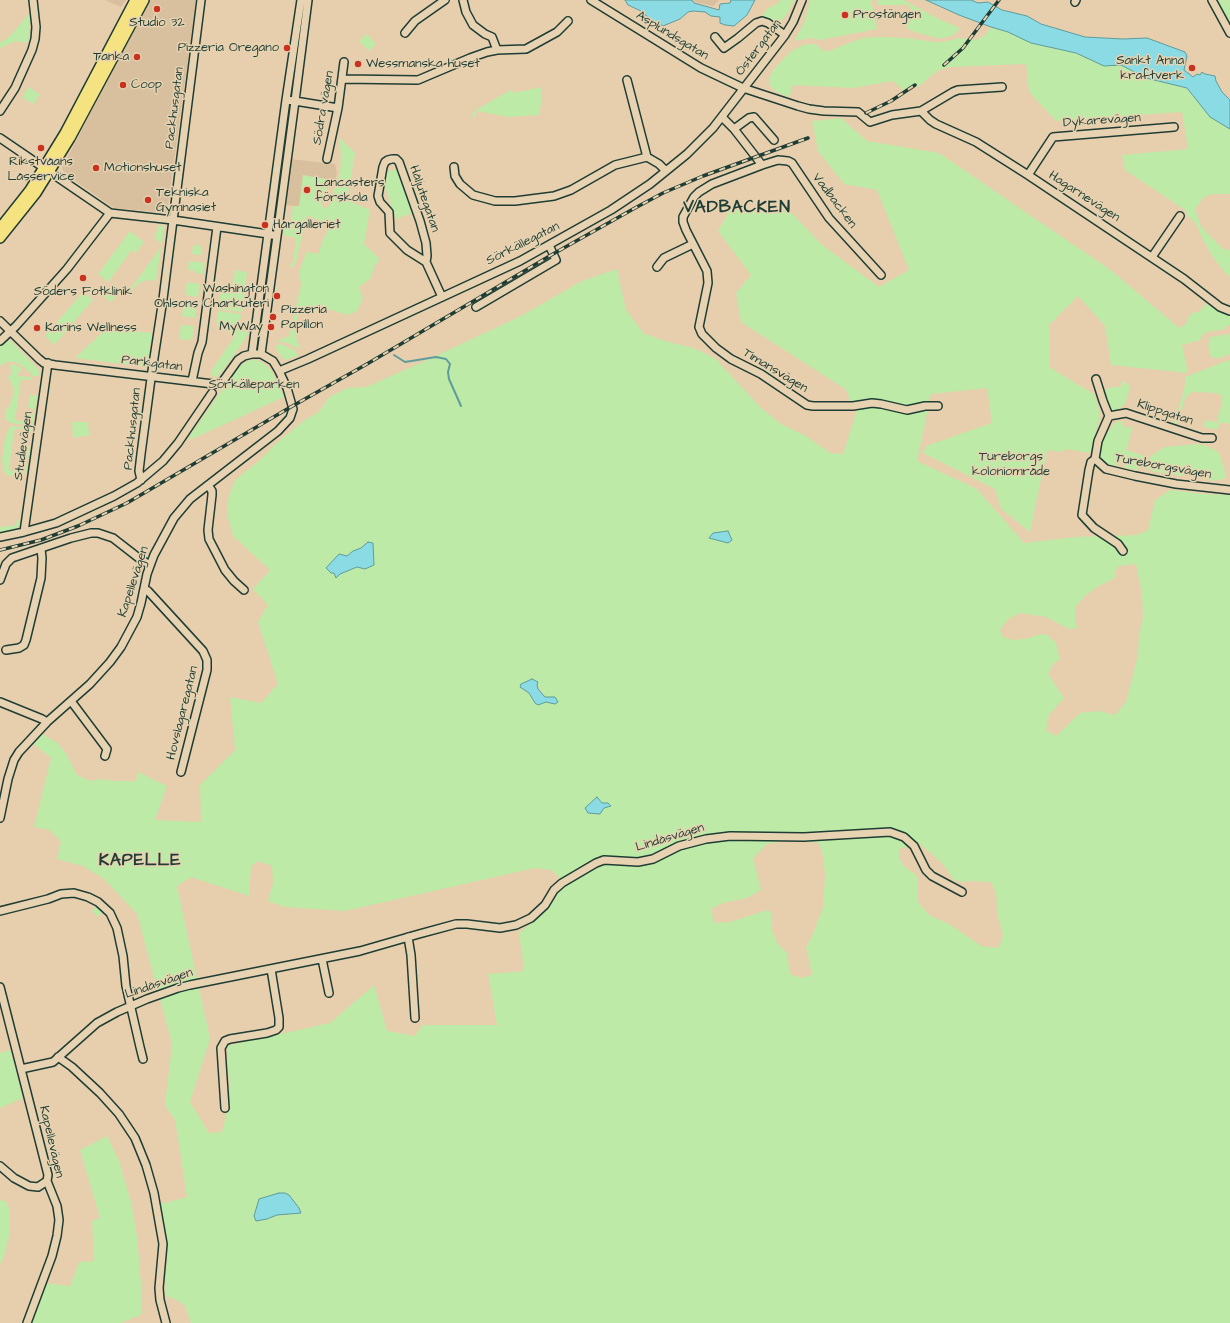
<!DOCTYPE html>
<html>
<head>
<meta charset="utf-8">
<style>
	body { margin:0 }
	canvas { display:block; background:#e7ceac }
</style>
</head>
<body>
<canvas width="1230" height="1323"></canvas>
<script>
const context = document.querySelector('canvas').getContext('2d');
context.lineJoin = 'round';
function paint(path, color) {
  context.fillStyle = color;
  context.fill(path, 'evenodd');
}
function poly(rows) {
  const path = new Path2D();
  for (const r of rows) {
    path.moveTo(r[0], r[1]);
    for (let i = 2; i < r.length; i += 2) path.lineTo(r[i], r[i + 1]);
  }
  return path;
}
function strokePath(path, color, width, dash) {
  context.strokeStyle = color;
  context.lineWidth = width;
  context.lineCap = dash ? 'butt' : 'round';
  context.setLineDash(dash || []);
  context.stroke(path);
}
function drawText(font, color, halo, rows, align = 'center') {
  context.font = font + ' "Architects Daughter",sans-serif';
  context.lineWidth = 3;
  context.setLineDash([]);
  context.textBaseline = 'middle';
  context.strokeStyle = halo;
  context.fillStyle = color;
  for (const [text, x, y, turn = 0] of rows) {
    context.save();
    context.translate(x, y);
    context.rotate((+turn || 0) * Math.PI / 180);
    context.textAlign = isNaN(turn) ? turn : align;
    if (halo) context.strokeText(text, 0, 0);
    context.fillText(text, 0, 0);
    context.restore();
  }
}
paint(poly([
	[105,0,126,0,121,7],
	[150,0,196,0,167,213,114,208,65,174,62,168],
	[693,0,719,0,713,6,695,2],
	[290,159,335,164,337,173,334,184,329,183,325,196,321,195,322,205,325,209,285,205]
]), '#d8bf9e');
paint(poly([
	[781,0,794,0,787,14,778,25,767,18,761,17,768,8,775,5],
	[810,0,871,0,877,29,820,40,811,38,794,41,805,21],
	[877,0,903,0,941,20,960,28,955,34,945,38,936,38,912,31,906,28,914,13,908,5,878,5],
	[1218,0,1229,0,1229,3,1230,3,1230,22,1220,6],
	[29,14,30,23,28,43,16,41,0,48,0,43,9,37],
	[991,27,1008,32,1031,43,1076,53,1104,66,1121,65,1146,78,1187,88,1210,117,1230,129,1230,194,1212,194,1204,197,1195,209,1201,226,1207,233,1223,249,1230,250,1230,277,1225,273,1211,254,1205,244,1196,224,1188,216,1185,210,1125,170,1122,155,1188,149,1182,112,1056,121,1029,92,1026,64,949,67,937,71,918,87,903,90,893,81,853,88,793,85,789,97,778,93,771,87,769,82,770,76,774,69,791,51,806,44,815,44,824,51,830,51,846,44,863,38,877,37,908,38,933,42,942,42,952,40,957,38,976,40,984,36],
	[367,34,376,44,369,51,359,41],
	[28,87,40,94,34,104,22,98],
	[542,87,541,104,539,115,508,117,477,111,475,117,472,117,473,113,479,108,505,93,512,90,514,93],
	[841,118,867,141,939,153,1112,271,1179,328,1186,324,1188,318,1192,313,1199,312,1205,305,1208,304,1213,308,1223,311,1226,314,1230,316,1230,326,1227,325,1225,329,1208,332,1203,334,1200,340,1182,345,1188,373,1111,365,1105,326,1078,296,1049,325,1049,367,1095,395,1100,416,1090,453,1067,449,1061,452,1047,450,1030,532,1001,509,995,489,923,453,926,446,992,423,987,388,931,394,917,461,977,489,1024,543,1075,537,1137,535,1148,530,1155,500,1170,490,1204,494,1230,495,1230,1323,191,1323,184,1304,165,1295,167,1253,161,1204,187,1197,175,1120,165,1105,172,1044,137,914,103,878,83,866,57,859,61,842,50,830,34,827,51,758,32,743,42,734,58,743,67,755,77,775,90,781,100,779,115,781,136,781,138,772,167,786,155,820,201,822,200,785,235,750,230,697,261,703,278,684,258,622,268,605,253,589,270,570,233,536,227,514,228,499,235,480,259,461,273,446,302,422,320,411,328,398,347,388,366,387,416,365,519,317,582,281,617,269,626,310,643,333,665,341,693,348,715,358,761,408,781,424,806,436,830,453,843,454,856,413,845,389,741,322,736,293,751,275,718,231,731,208,789,210,821,244,879,287,909,270,877,190,844,184,818,151,812,121],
	[368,542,365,569,357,567,340,574,336,577,334,573,326,568,332,563,347,556,353,551,361,548],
	[1136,564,1142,595,1143,618,1139,634,1138,655,1126,702,1115,715,1099,711,1080,713,1056,736,1046,730,1049,715,1064,698,1048,674,1053,664,1060,660,1056,643,1046,634,1037,635,1029,638,1013,640,1003,637,1000,630,1008,619,1020,613,1046,617,1069,629,1077,628,1075,617,1076,606,1086,595,1099,586,1115,578,1116,570,1118,566],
	[525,682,537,685,545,697,554,704,546,702,535,703,529,693,520,687,521,684],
	[792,840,819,843,823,856,825,876,823,907,813,934,806,947,812,975,801,978,790,974,787,953,778,944,772,930,771,913,767,910,730,922,714,923,711,909,723,903,747,898,761,890,753,858,767,844],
	[919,843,943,864,954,880,963,882,970,881,991,882,996,893,997,914,1003,935,999,948,981,946,951,925,929,915,918,902,918,878,915,874,906,868,899,859,899,849],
	[258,861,272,866,273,883,268,901,285,907,345,911,535,868,551,870,559,877,557,893,555,899,544,912,519,933,524,971,488,974,497,1025,422,1025,415,1036,387,1031,374,985,330,1023,227,1046,230,1100,222,1132,209,1133,190,1102,210,1039,177,886,191,877,249,896,251,866],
	[279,1193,285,1193,289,1195,299,1208,301,1212,277,1215,267,1219,273,1195],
	[339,137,355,153,347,200,370,210,364,244,380,259,374,267,371,278,359,287,363,299,357,311,347,315,325,308,298,315,296,338,301,349,284,342,276,342,285,337,289,337,301,285,299,273,306,252,318,254,322,242,330,226,307,215,296,261,292,267,289,267,293,261,296,238,283,235,285,221,291,221,293,206,299,206,303,175,326,179,326,182,329,183,325,196,321,195,322,205,325,209,329,206,340,172,341,157],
	[396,169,412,213,396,219,384,185,386,172],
	[158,225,164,226,162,244,155,239,156,237,154,235,157,231],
	[130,231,144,242,136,253,132,250,108,282,98,274],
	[193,245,202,246,201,255,192,254],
	[161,247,156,281,148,280,139,283,129,293,128,292],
	[189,261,205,263,203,274,196,273,196,271,188,270],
	[235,270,247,272,242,312,218,309,221,291,224,286,232,287],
	[187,282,200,284,198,297,185,295],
	[108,288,118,295,111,302,102,295],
	[83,292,93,300,54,345,45,336],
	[184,302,197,304,195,318,182,316],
	[218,311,241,314,239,329,249,333,234,355,217,377,212,376,211,371,235,336,225,329,224,330,218,326,216,321],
	[181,325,194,326,192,340,179,339],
	[107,328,152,333,147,367,75,358],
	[1229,334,1230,339,1230,354,1220,358,1213,358,1210,355,1208,345,1210,341,1210,337],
	[7,341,11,341,38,369,39,371,39,376,33,376,25,368,15,362,6,362,0,366,0,347],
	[281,344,296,351,298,356,286,360,281,357,275,346],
	[250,360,256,360,262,362,271,370,284,397,190,440,189,437,239,366],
	[1229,360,1230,363,1230,432,1229,428,1230,424,1218,422,1218,417,1222,402,1221,395,1215,393,1194,392,1190,393,1185,399,1176,425,1173,424,1182,397,1185,385,1185,377],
	[11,364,22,368,17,376,31,377,31,380,23,379,23,380,21,380,15,420,26,422,28,413,34,414,32,426,11,423,6,420,6,418,5,410,9,407,13,395,13,387,8,377,9,375,12,374,10,366],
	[1123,381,1130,386,1126,401,1124,405,1116,411,1108,409,1104,396,1104,392,1110,387,1121,387,1121,383],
	[30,395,37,396,35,409,28,408],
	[1206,420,1219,423,1218,429,1211,429,1203,426],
	[1118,421,1122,421,1123,427,1133,427,1126,450,1142,455,1144,458,1137,470,1125,468,1123,463,1119,462,1116,466,1104,463,1101,460,1099,451,1102,440,1114,424],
	[72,422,87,422,90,435,73,438],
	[12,426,32,428,32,432,16,428,16,430,14,430,9,470,20,472,21,462,27,463,26,473,20,472,20,477,7,475,4,471,2,459,5,438,9,428],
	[1197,444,1207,446,1217,451,1220,455,1226,476,1224,479,1211,481,1198,476,1187,473,1181,476,1171,474,1155,472,1146,468,1148,462,1151,456,1164,447],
	[23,445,30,446,28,459,22,458],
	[17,519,20,520,19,526,15,530,9,532,0,533,0,527,16,525],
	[96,906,103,912,98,917,92,911],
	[10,1050,23,1098,0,1108,0,1053],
	[107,1136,119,1161,131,1202,137,1236,141,1284,141,1315,120,1323,31,1323,45,1283,70,1286,79,1262,94,1261,92,1221,100,1218,80,1150],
	[0,1200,7,1202,10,1212,9,1237,4,1256,0,1265]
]), '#beeaa7');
const water = poly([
	[625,0,692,0,694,3,719,10,720,4,730,3,731,0,755,0,747,15,734,26,725,25,720,23,720,17,711,16,705,12,693,11,688,12,680,19,663,26,651,20,641,11,628,5,625,0],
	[926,0,971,0,978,3,988,2,1002,10,1027,16,1041,24,1085,37,1123,39,1147,38,1185,52,1187,56,1184,70,1193,77,1197,74,1200,75,1202,72,1205,74,1215,76,1216,81,1222,92,1230,100,1230,129,1210,117,1187,88,1146,78,1121,65,1104,66,1076,53,1031,43,1008,32,991,27,959,15,926,0],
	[728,531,732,540,728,543,709,538,713,533,728,531],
	[368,542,373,543,374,565,365,569,357,567,340,574,336,578,334,573,331,573,326,568,339,554,347,556,353,551,361,548,368,542],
	[532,679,538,682,537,685,538,689,545,697,555,697,558,702,555,704,546,702,538,705,535,703,529,693,520,687,521,684,532,679],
	[597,797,602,803,608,803,611,806,604,808,600,814,588,813,585,808,597,797],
	[279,1193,285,1193,289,1195,299,1208,301,1213,277,1215,267,1219,256,1221,254,1216,259,1199,279,1193]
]);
paint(water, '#8adbe3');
strokePath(water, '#5f9c9d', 1);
strokePath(poly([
	[394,355,405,362,436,357,446,359,450,364,448,372,449,379,461,406]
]), '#5f9c9d', 2);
const minor = poly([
	[301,0,286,100,295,101,308,0],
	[463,0,466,12,473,25,485,34,492,37,497,50],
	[591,0,701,68,743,88,798,106,809,109,824,111,858,112,870,122,892,115,921,111,953,92,958,90,1002,87],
	[1212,0,1230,33],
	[1075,2,1076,0],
	[405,33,415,21,445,0],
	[715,37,724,48,738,38,756,23,762,21,768,23,785,35],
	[342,79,418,80,470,58,487,52,497,50,526,49,557,32,568,21],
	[0,111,15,88,32,50,35,39,36,27,33,0],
	[921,111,930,120,936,124,976,142,1028,175,1184,279,1220,307,1230,311],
	[722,117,734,129,762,165],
	[734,129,749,118,754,117,774,140],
	[0,138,110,213,173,220,268,234,286,100],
	[647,157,659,164,666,171],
	[327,159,338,108,344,62],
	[454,167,455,176,460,184,473,195,495,201,515,201,554,196,571,190,615,165,647,157,627,80],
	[1028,175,1053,137,1174,127],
	[277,236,295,101,338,108],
	[1152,257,1180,216],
	[426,262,407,250,390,233,389,212,380,202,378,196,383,167,385,162,388,160,392,159,396,159,399,162,420,221,426,243,427,256,426,262,442,297],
	[657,267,664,258,693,244],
	[881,275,829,218,792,163,788,161,778,160,762,165,712,184,699,192,694,197,683,217,683,222,686,230,707,271,708,283,699,327,702,334,716,348,731,359,761,374,807,405,813,406,853,406,872,403,881,404,907,410,925,406,938,406],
	[476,307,556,260,549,245],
	[0,321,39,359,44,363,55,365,213,384,219,384,223,381,238,360,244,356,252,354,261,354,273,361,279,371,287,388,293,409,290,418,278,431,199,492,190,499,174,518,154,555,147,574,141,603,137,617,121,647,110,662,90,684,47,722,19,752,14,760,8,779,0,818],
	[0,341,16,326,67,269,110,213],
	[252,354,268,234,277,236,261,354],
	[279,371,308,359,520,261,611,210,650,184,687,154,713,128,785,35,793,22,802,0],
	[1096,379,1103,401,1109,416],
	[192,381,198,353,202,342,217,227],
	[1095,459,1098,441,1109,416,1126,413,1202,438,1212,438],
	[1095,459,1106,469,1135,476,1176,484,1230,490],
	[1095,459,1091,462,1089,470,1082,515,1094,528,1118,544,1123,551],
	[141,480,139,471,141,454,152,371,163,299,201,0],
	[208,485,212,491,212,495,208,530,209,539,225,570,234,581,244,590],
	[24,532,48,363],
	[0,537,24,532,56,523,114,496,137,483,163,461,178,443,212,393],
	[0,580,6,564,12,558,71,538,91,533,98,533,113,538,140,559,150,565],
	[144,589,148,591,203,651,207,660,207,670,181,772],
	[6,650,19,648,24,645,26,640,41,578,42,558,41,549],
	[71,701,107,749,105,756],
	[0,702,42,719,47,722],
	[0,911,48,899,61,894,74,893,88,897,98,902,110,913,117,928,123,956,126,986,140,1047,143,1059],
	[408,937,411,955,415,1018],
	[322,959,329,993],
	[0,987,48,1175,47,1181,57,1206,59,1220,57,1236,52,1256,27,1323],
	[58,1057,72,1067,100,1093,119,1114,135,1138,146,1165,154,1193,163,1244,159,1288,160,1300,166,1323],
	[21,1069,53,1062,97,1023,117,1012,147,999,178,988,190,985,360,951,419,934,456,924,467,924,500,928,516,925,531,918,545,905,554,890,562,883,596,863,604,860,638,862,653,859,679,846,706,839,730,836,804,837,890,832,904,837,914,846,926,870,932,876,962,892],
	[225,1108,221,1048,225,1041,230,1039,267,1033,276,1030,279,1027,279,1018,271,969],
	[0,1166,14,1178,29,1186,38,1187,47,1181]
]);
const major = poly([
	[0,228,30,190,65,133,135,0],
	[0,238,36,193,70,138,144,0]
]);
strokePath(minor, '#1f3d34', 10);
strokePath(major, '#1f3d34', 12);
strokePath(minor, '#e7d3b1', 7);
strokePath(major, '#f5e382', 9);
const rail = poly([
	[944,65,963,48,999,0],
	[866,113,891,101,915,85],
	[0,550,41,540,78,526,127,503,289,408,367,364,553,254,635,208,663,193,703,176,808,138]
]);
strokePath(rail, '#1f3d34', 3.5);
strokePath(rail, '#e7d3b1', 2, [6]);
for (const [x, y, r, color] of [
	[157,9,4,"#c8321e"],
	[845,15,4,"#c8321e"],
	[287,48,4,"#c8321e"],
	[137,57,4,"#c8321e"],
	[358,64,4,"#c8321e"],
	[1192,68,4,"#c8321e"],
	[123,85,4,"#c8321e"],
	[41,148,4,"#c8321e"],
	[96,168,4,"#c8321e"],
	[307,190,4,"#c8321e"],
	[148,200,4,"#c8321e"],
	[265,225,4,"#c8321e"],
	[83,278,4,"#c8321e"],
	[277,296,4,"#c8321e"],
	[273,317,4,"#c8321e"],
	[271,327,4,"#c8321e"],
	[37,328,4,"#c8321e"]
]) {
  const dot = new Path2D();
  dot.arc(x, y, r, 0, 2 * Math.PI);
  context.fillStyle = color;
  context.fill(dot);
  strokePath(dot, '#e7d3b1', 1.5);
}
drawText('13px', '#1f3d34', '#e7d3b1', [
	["Prostängen",853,15],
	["Studio 32",157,23,"center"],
	["Pizzeria Oregano",279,48,"right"],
	["Tanka",129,57,"right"],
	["Sankt Anna",1184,61,"right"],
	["kraftverk",1184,76,"right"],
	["Wessmanska huset",366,64],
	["Coop",131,85],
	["Rikstvåans",41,162,"center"],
	["Låsservice",41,177,"center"],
	["Motionshuset",104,168],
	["Lancasters",315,183],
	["förskola",315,198],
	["Tekniska",156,193],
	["Gymnasiet",156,208],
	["Hårgalleriet",273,225],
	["Washington",269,289,"right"],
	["Ohlsons Charkuteri",269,304,"right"],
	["Söders Fotklinik",83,292,"center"],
	["Pizzeria",281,310],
	["Papillon",281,325],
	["MyWay",263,327,"right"],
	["Karins Wellness",45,328]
], 'left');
drawText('13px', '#1f3d34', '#e7d3b1', [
	["Asplundsgatan",672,36,31],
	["Östergatan",759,48,-53],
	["Packhusgatan",175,108,-83],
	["Södra vägen",324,108,-80],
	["Dykarevägen",1102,121,-4],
	["Hagarnevägen",1084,197,33],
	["Håljutegatan",424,199,71],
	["Vadbacken",834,201,53],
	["Sörkällegatan",523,244,-27],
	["Parkgatan",152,364,7],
	["Timansvägen",775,371,31],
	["Klippgatan",1165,413,18],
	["Packhusgatan",133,429,-84],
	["Studievägen",24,446,-82],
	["Tureborgsvägen",1163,467,10],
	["Kapellevägen",134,582,-72],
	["Hovslagaregatan",183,713,-76],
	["Lindåsvägen",670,838,-17],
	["Lindåsvägen",159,984,-19],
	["Kapellevägen",51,1142,77]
]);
drawText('13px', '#27463a', '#e7d3b1', [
	["Sörkälleparken",254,385],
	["Tureborgs",1011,457],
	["koloniområde",1011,472]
]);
context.letterSpacing = '1px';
drawText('bold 17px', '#1f3d34', '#e7d3b1', [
	["VADBACKEN",737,208],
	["KAPELLE",140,861]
]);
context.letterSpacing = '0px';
</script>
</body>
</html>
